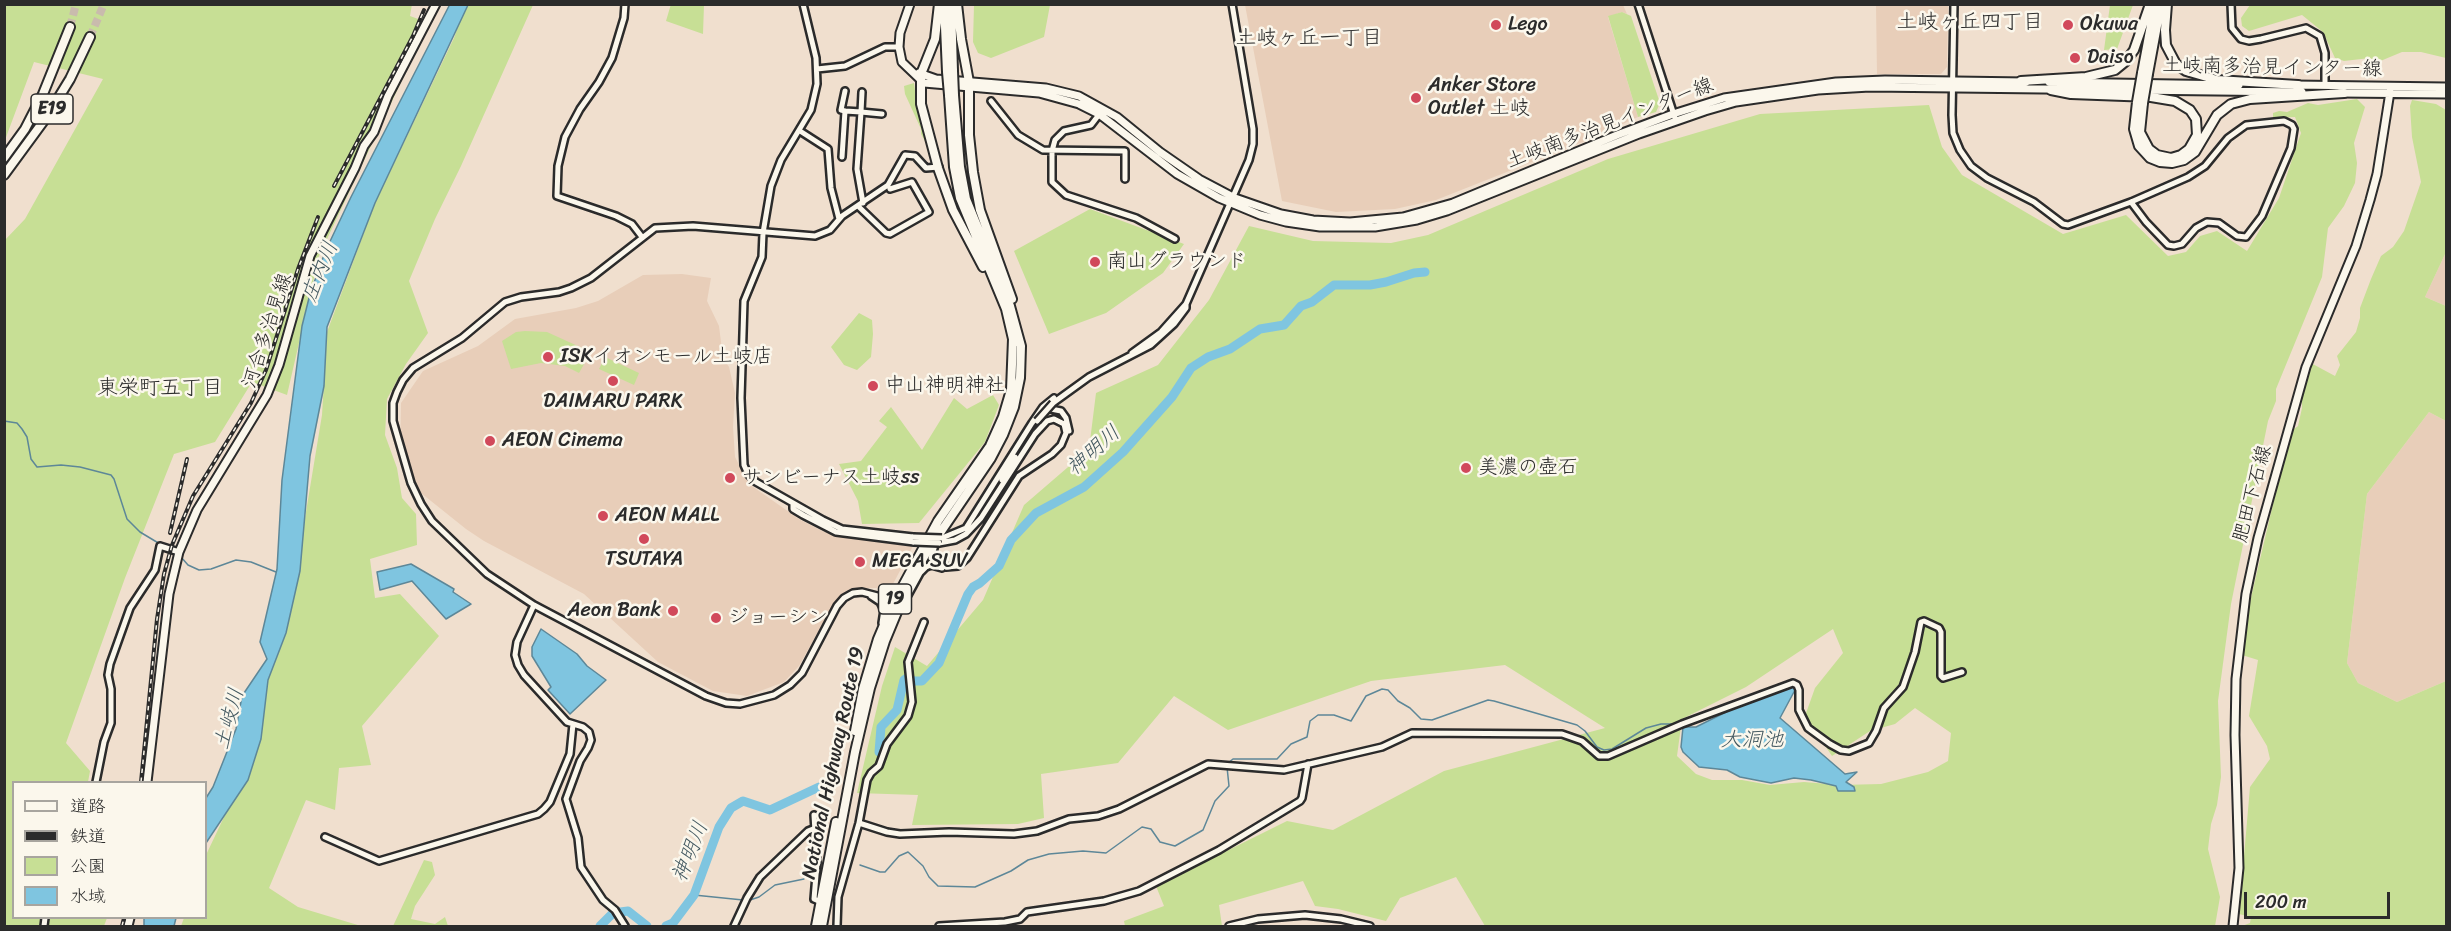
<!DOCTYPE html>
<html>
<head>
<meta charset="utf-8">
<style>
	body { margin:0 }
	#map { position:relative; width:2451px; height:931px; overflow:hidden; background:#f0dfce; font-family:Sriracha,"Klee One",sans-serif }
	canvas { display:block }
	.frame { position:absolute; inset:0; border:6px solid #2b2b2b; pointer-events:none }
	.legend { position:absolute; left:12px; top:781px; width:195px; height:138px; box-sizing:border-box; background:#fbf7ec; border:2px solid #a8a59f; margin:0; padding:8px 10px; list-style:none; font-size:18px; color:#2b2b2b }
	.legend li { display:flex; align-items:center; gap:12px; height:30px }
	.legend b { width:30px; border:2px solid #a8a59f }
	.scale { position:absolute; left:2244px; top:892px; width:146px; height:27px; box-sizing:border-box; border:3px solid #2b2b2b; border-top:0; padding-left:8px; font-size:18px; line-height:21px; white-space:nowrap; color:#2b2b2b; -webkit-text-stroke:4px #fbf7ec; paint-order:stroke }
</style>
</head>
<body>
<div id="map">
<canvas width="2451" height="931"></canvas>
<div class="frame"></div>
<ul class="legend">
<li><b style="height:8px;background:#fbf7ec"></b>道路</li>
<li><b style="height:8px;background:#2b2b2b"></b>鉄道</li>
<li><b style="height:16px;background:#c7df95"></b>公園</li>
<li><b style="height:16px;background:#7fc5e0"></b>水域</li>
</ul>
<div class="scale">200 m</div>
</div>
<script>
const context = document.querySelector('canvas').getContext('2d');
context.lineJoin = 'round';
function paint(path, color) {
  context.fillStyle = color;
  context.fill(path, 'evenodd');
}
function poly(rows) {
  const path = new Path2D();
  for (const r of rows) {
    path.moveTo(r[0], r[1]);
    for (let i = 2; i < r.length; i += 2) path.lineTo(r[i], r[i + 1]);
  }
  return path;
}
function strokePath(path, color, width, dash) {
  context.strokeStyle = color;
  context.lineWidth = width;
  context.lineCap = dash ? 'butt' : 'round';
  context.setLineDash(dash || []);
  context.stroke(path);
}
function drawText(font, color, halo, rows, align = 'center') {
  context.font = font + ' Sriracha,"Klee One",sans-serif';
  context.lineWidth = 5;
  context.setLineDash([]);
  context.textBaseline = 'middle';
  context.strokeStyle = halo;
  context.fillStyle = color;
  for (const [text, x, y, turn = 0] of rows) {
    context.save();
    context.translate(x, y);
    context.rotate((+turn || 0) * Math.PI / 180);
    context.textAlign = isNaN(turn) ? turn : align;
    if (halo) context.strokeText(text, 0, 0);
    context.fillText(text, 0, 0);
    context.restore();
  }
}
paint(poly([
	[1245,5,1623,5,1627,14,1622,12,1608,17,1638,117,1590,139,1436,200,1395,209,1336,212,1282,201],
	[1876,5,1948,5,1947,67,1941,74,1877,74],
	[2446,252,2446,306,2425,297],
	[682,274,711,278,707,301,719,326,723,358,729,367,735,393,733,427,735,457,749,484,799,519,822,531,847,538,913,546,893,584,879,588,854,588,842,594,834,603,799,666,784,682,747,696,713,691,658,662,584,594,484,541,466,529,406,481,400,463,401,403,423,371,478,346,515,319,576,308,598,301,643,275],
	[2429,412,2446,421,2446,681,2397,702,2358,683,2347,663,2367,494]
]), '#e8ceb9');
paint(poly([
	[412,4,410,16,429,23,319,256,287,395,252,382,215,442,174,454,125,578,66,743,90,771,88,782,14,782,14,918,107,918,104,926,4,926,5,240,25,219,103,79,34,62,5,140,5,5],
	[671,4,704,5,703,34,666,21],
	[465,5,533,5,461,166,435,219,409,281,428,333,406,364,387,399,385,435,397,468,402,498,416,514,417,545,370,559,375,598,400,594,439,636,362,726,371,765,339,768,335,810,306,800,269,888,298,907,361,926,181,926,184,918,206,918,206,855,261,739,268,680,286,633,322,415,327,332,375,203,454,38],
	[974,5,1050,5,1044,37,991,58,978,53,973,42],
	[2110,5,2133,5,2117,49,2104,50],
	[2250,5,2446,5,2446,58,2421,52,2402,52,2378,62,2370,58,2344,61,2335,58,2323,32,2302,15,2249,31,2242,26,2241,18],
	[1622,12,1631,16,1660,103,1656,112,1638,117,1608,16],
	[914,83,918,113,930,150,921,134,921,129,905,94,904,86],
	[2357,99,2365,107,2354,143,2357,163,2355,183,2344,206,2328,228,2322,277,2276,389,2276,401,2268,421,2231,604,2218,701,2221,777,2217,805,2211,824,2208,849,2220,897,2215,926,1485,926,1456,877,1400,898,1386,921,1338,909,1315,906,1303,881,1219,905,1222,926,1125,926,1124,921,1164,906,1156,886,1287,821,1333,830,1444,771,1605,728,1505,665,1371,681,1228,730,1174,696,1118,763,1041,774,1044,818,1018,824,912,825,918,795,857,793,882,686,895,647,927,666,983,600,1024,505,1089,449,1096,393,1158,365,1209,300,1249,226,1313,241,1391,243,1428,235,1608,159,1760,114,1929,105,1942,147,1962,175,2063,234,2126,215,2168,256,2186,252,2200,236,2217,231,2247,251,2279,198,2301,133,2295,117,2273,118,2273,113,2279,111,2287,112,2308,103,2318,105],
	[1833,629,1843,653,1815,688,1805,716,1832,756,1870,731,1895,724,1915,708,1951,733,1948,761,1928,772,1881,784,1840,785,1804,782,1770,785,1742,780,1712,780,1696,774,1677,756,1682,719,1746,687],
	[2412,100,2436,104,2446,110,2446,252,2425,297,2446,306,2446,421,2429,412,2367,494,2347,663,2358,683,2397,702,2446,681,2446,926,2242,926,2250,923,2251,917,2239,914,2250,787,2270,759,2267,746,2249,716,2258,660,2242,655,2245,623,2290,432,2298,426,2302,408,2302,383,2309,362,2335,376,2340,365,2337,356,2356,332,2360,318,2360,308,2371,279,2381,256,2393,247,2404,231,2421,182,2412,137,2410,106],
	[1090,209,1184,244,1163,273,1106,313,1049,334,1014,251],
	[859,313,872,320,873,334,871,357,857,370,844,365,831,347],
	[525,331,547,332,591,352,579,373,565,366,541,363,511,369,502,341,516,332],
	[605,357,639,373,634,385,599,369],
	[993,395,999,405,985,442,919,523,862,524,858,501,839,464,861,461,887,427,879,421,891,407,922,450,954,398,967,409],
	[424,860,432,862,435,875,415,906,411,919,435,924,445,917,448,926,393,926]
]), '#c7df95');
const water = poly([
	[450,4,468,5,375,203,327,327,324,386,310,456,300,571,286,633,268,680,261,739,248,780,206,843,206,798,213,787,236,729,242,696,267,659,260,642,277,569,282,480,302,326,310,294,325,252,351,197,450,4],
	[411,564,454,589,453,592,471,604,446,619,412,581,380,590,377,572,411,564],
	[541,629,577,654,587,666,606,680,570,714,548,690,551,687,532,656,532,647,541,629],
	[1795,686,1795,690,1780,718,1845,774,1857,772,1846,782,1854,787,1855,791,1838,791,1836,786,1811,780,1794,778,1771,783,1740,777,1727,770,1699,767,1683,752,1681,747,1683,727,1696,727,1730,710,1795,686],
	[144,918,176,918,174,926,144,926,144,918]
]);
paint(water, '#7fc5e0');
strokePath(water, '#5d8798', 1.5);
strokePath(poly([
	[4,421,17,423,22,429,27,437,31,459,37,467,61,465,80,467,111,475,114,479,127,519,140,532,160,544],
	[181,557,188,565,199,570,211,569,236,560,251,562,276,572],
	[1228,763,1233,759,1277,759,1291,744,1307,737,1310,721,1318,715,1334,715,1351,721,1366,696,1382,689,1388,690,1398,701,1410,708,1421,719,1432,720,1488,700,1494,701,1577,725,1585,731,1597,747,1604,750,1612,749,1646,728,1661,724,1676,724],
	[860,865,880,872,885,872,899,856,908,852,923,866,929,877,938,886,975,887,1011,871,1028,860,1049,854,1083,851,1106,853,1142,827,1151,829,1160,842,1175,846,1203,830,1215,801,1229,786,1227,767],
	[694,895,743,900],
	[747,901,759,897,775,885,804,879]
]), '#5d8798', 1.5);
strokePath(poly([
	[879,752,881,727,897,710,904,680,907,678,914,681,922,681,939,663,968,594,973,587,980,583,999,566,1011,540,1036,513,1084,487,1123,452,1172,397,1191,368,1208,357,1230,349,1260,329,1284,325,1301,306,1312,302,1334,285,1370,285,1386,282,1414,273,1425,272],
	[600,926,613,913,628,911,647,926],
	[666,926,673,923,694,895,719,827,731,808,743,801,770,810,819,787]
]), '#7fc5e0', 9);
strokePath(poly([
	[70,27,76,4],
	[90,37,104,4]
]), '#c9bbad', 8, [8, 4]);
const minor = poly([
	[625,4,624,18,612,58,599,82,580,109,565,137,558,166,557,196,616,216,632,224,642,237],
	[803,4,816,58,817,84,811,110,781,160,771,186,763,233,762,257,744,301,741,398,744,465,748,474,756,482,823,520,842,529,913,537],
	[1638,4,1676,121],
	[1954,4,1952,115,1953,133,1960,150,1971,166,1987,178,2034,202,2063,224,2068,225,2131,202,2188,177,2205,166,2228,138,2246,125,2284,121,2292,125,2294,129,2291,148,2262,216,2246,237,2237,236,2219,223,2207,222,2196,228,2182,244,2174,246,2168,245,2146,222,2131,202],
	[2231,4,2232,28,2241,39,2249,41,2261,39,2306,28,2320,36,2325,53,2325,85],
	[817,69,845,66,885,47,899,47],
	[845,91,841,110,845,111],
	[862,92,861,112,882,114],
	[991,101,1018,135,1043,150,1125,151,1125,179],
	[1101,112,1091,125,1064,131,1055,140,1052,151,1052,182,1066,195,1136,218,1175,239],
	[800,131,828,149,831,188,839,219],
	[842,157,845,111,861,112,857,169,863,203],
	[858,206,886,233,890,234,929,212,912,182,890,189],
	[1132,353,1161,332,1186,304],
	[1053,403,1089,377,1151,345,1174,324,1186,308,1186,304,1249,160,1253,144,1253,129,1232,4],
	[1051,409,1061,411,1066,418,1069,431],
	[1002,480,1015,457],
	[793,505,793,509,803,515,836,532,914,542],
	[942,538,966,528,1032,423,1043,407,1054,398],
	[935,545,931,558,946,567,958,566,967,558,1019,476,1052,454,1061,445,1066,433,1064,424,1054,419,1047,421,1035,434,981,518,966,534,955,540,939,543],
	[908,595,920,573,926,567,931,565,942,568],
	[871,596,880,602,884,610,882,623],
	[534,605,706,696,726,703,740,704,774,695,790,685,802,673,837,606,844,598,853,593,862,592,885,598,896,593,897,590],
	[96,782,104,742,111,723,111,689,108,675,110,664,130,608,155,570,160,546,179,552],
	[814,815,817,863,814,899,821,902],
	[859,823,887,832,900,834,949,832,1014,834,1037,831,1069,819,1098,816,1119,809,1208,764,1284,770,1382,747,1412,733,1562,734,1582,741,1599,756,1608,756,1682,724,1793,683,1797,685,1799,690,1799,710,1808,728,1830,744,1841,750,1849,751,1869,743,1876,731,1884,708,1903,687,1915,652,1921,622,1924,621,1939,628,1941,632,1941,676,1943,678,1962,672],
	[325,837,379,861,538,814,544,809,550,802,570,754,573,724],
	[44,926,45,918],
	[625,926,615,910,603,900,581,867,578,838,566,799,580,761,588,748,591,740,589,732,583,727,567,722,524,675,518,665,515,655,517,642,534,605,487,574,432,521,421,504,411,483,393,421,393,403,397,392,403,380,413,368,462,338,505,302,521,297,559,292,571,288,591,278,655,228,693,226,815,236,830,230,842,216,888,185,905,155,915,156,926,168,939,167],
	[734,926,747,898,760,877,808,831,813,829],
	[837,926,838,897,859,823,867,780,871,773,879,766,887,744,908,716,912,702,908,662,924,622],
	[939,926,1005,922,1020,919,1027,912,1104,901,1139,891,1219,850,1300,801,1302,798,1308,764],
	[1229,926,1258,919,1305,915,1341,919,1370,926]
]);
const major = poly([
	[910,4,900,33,899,47,902,62,924,83,1039,93,1079,104,1099,114,1177,174,1219,198,1260,215,1286,222,1320,227,1375,227,1417,220,1447,211,1639,134,1705,111,1736,102,1818,90,1870,87,2302,92],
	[919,73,936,79,1046,88,1079,96,1117,117,1160,152,1199,179,1235,198,1281,214,1313,220,1350,222,1403,217,1453,203,1617,135,1673,114,1724,98,1836,82,1885,80,2026,82],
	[2049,82,2239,85],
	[2295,85,2446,87],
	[2340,93,2446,94],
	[147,782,169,594,179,552,197,510,267,395,279,365,310,256,355,168,364,146,374,132,388,96,436,4],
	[128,926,130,918],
	[2233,926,2239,868,2235,735,2236,679,2246,594,2258,538,2306,367,2356,246,2370,200,2377,174,2390,92]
]);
const highway = poly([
	[939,4,935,39,921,74,921,104,938,168,953,210,983,267],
	[944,4,947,72],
	[951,4,953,71],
	[957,4,961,39,969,82,969,135,973,172,980,210,1012,299],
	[2167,4,2165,30,2166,45,2176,64,2186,71,2217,80,2298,85],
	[2142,73,2155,4],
	[2148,74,2161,4],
	[2021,81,2086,77,2115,70,2126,61,2134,50,2150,4],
	[2051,90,2071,94,2151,97,2175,101,2190,110,2196,119,2197,135,2189,149,2181,155,2171,158,2157,155,2149,149,2140,132,2143,103],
	[2137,102,2134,129,2139,146,2150,158,2160,162,2172,163,2184,160,2195,152,2217,115,2231,104,2250,99,2344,93],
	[4,158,25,129,43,94,70,27],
	[4,175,48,115,70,79,90,37],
	[855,731,863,689,878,639,892,606,938,521,990,446,1003,417,1011,390,1013,339,1006,309,960,198,954,167,949,95],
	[816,926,836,822],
	[822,926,855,752,870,688,885,641,909,583,925,555,991,458,1003,435,1014,407,1020,378,1021,346,1010,306,966,199,960,167,954,95]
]);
strokePath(minor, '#2b2b2b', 10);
strokePath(major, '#2b2b2b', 11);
strokePath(highway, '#2b2b2b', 12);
strokePath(minor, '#fbf7ec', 5);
strokePath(major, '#fbf7ec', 7);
strokePath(highway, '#fbf7ec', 8);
const rail = poly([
	[334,186,413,36,424,10],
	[170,533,187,459],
	[141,782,157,619,164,574,172,545,193,496,251,403,266,370,298,269,318,217],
	[122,926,124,918]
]);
strokePath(rail, '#2b2b2b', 4);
strokePath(rail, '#fbf7ec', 1.5, [4.5]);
const minorBridge = poly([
	[1037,421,1053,403],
	[913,537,942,538],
	[914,542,939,543]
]);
const highwayBridge = poly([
	[953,71,954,95],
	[947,72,949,95],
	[2137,102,2142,73],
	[2143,103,2148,74]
]);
strokePath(minorBridge, '#2b2b2b', 10, []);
strokePath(highwayBridge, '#2b2b2b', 12, []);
strokePath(minorBridge, '#fbf7ec', 5);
strokePath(highwayBridge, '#fbf7ec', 8);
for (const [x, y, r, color] of [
	[1496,25,6,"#d1495b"],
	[2068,25,6,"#d1495b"],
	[2075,58,6,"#d1495b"],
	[1416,98,6,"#d1495b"],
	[1095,262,6,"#d1495b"],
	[548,357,6,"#d1495b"],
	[613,381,6,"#d1495b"],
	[873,386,6,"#d1495b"],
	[490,441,6,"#d1495b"],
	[1466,468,6,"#d1495b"],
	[730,478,6,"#d1495b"],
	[603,516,6,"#d1495b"],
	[644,539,6,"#d1495b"],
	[860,562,6,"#d1495b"],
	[673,611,6,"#d1495b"],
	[716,618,6,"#d1495b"]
]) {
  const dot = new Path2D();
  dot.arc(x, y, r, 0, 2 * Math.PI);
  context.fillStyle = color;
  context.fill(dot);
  strokePath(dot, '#fbf7ec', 2);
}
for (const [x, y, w] of [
	[52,109,42],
	[895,599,33]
]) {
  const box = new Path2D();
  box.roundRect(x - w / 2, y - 15, w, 30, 4.5);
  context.fillStyle = '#fbf7ec';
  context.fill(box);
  strokePath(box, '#2b2b2b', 1.5);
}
drawText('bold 18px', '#2b2b2b', null, [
	["E19",52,109],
	["19",895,599]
]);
drawText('20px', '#2b2b2b', '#fbf7ec', [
	["Lego",1508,25],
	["Okuwa",2080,25],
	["Daiso",2087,58],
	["Anker Store",1428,86],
	["Outlet 土岐",1428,109],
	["南山グラウンド",1107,262],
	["ISKイオンモール土岐店",560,357],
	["中山神明神社",885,386],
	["DAIMARU PARK",613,402,"center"],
	["AEON Cinema",502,441],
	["美濃の壺石",1478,468],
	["サンビーナス土岐ss",742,478],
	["AEON MALL",615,516],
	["TSUTAYA",644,560,"center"],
	["MEGA SUV",872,562],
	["Aeon Bank",661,611,"right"],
	["ジョーシン",728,618]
], 'left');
drawText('20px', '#2b2b2b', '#fbf7ec', [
	["土岐南多治見インター線",2272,68,1],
	["土岐南多治見インター線",1610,124,-21],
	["河合多治見線",268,331,-72],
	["肥田下石線",2253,494,-75],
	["National Highway Route 19",834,763,-78]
]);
drawText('21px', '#2b2b2b', '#fbf7ec', [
	["土岐ヶ丘四丁目",1970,23],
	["土岐ヶ丘一丁目",1309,39],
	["東栄町五丁目",160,389]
]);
drawText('italic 21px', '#445961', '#fbf7ec', [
	["庄内川",321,272,-68],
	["神明川",1094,451,-41],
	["土岐川",230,719,-75],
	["大洞池",1752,741],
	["神明川",691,852,-68]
]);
</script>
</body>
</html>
